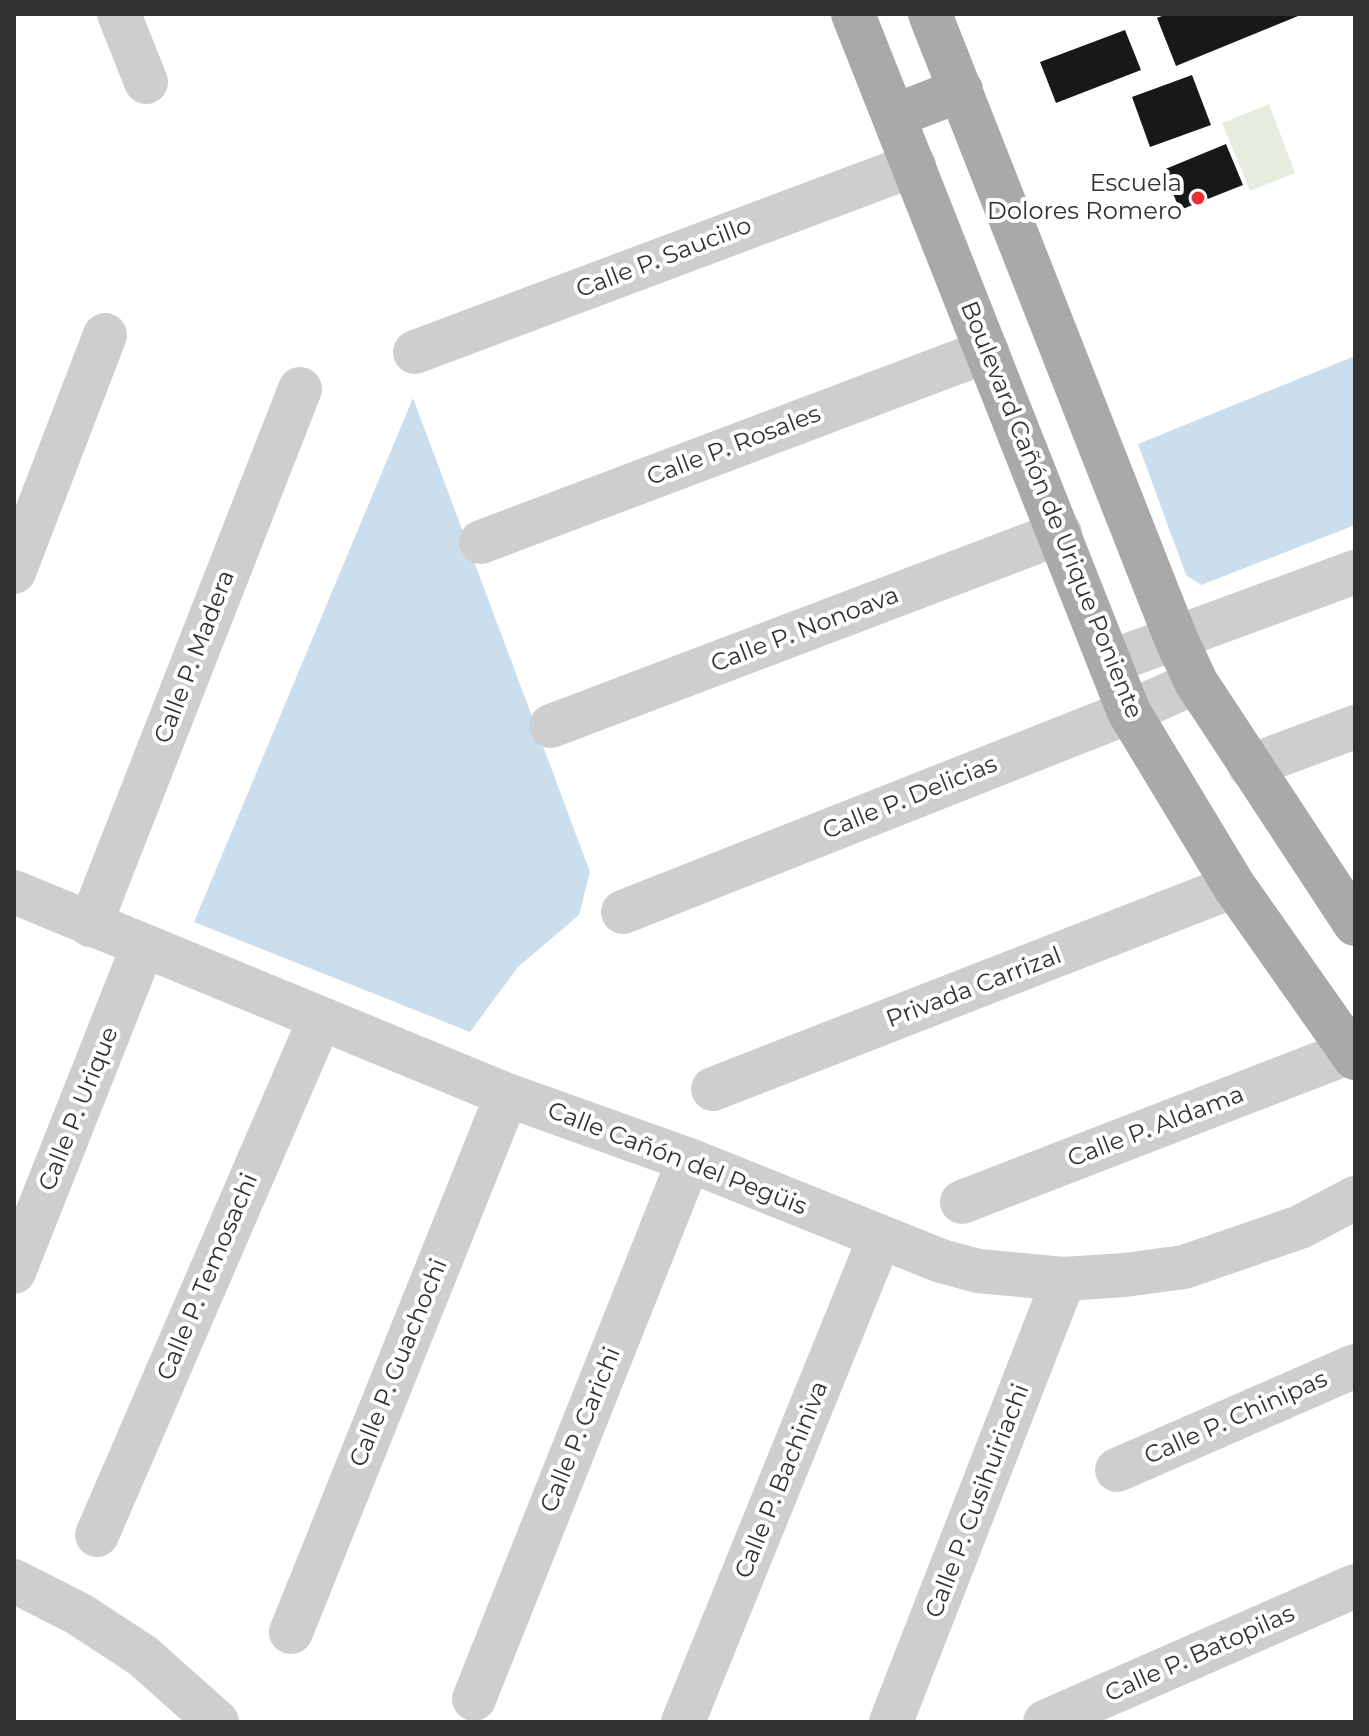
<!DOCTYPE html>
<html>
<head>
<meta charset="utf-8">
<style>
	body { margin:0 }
	#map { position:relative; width:1369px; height:1736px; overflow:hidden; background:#fff; font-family:Montserrat,sans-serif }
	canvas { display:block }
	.frame { position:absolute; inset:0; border:16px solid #313131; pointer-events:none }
</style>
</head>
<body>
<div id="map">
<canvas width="1369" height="1736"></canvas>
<div class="frame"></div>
</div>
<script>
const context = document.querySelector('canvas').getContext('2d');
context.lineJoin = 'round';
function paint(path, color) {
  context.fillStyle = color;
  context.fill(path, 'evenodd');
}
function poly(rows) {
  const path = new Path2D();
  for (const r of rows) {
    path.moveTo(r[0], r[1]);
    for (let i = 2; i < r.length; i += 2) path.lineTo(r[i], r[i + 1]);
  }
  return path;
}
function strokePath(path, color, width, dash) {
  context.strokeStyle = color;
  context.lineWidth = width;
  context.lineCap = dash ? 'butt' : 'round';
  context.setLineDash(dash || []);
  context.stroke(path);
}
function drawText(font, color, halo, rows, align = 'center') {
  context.font = font + ' Montserrat,sans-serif';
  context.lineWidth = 8;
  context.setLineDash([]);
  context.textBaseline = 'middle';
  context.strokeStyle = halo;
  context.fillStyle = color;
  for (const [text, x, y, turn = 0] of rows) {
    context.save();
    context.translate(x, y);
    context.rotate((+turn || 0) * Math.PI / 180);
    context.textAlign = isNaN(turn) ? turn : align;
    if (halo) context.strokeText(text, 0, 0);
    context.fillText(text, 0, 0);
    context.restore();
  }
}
paint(poly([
	[1269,104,1295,173,1250,191,1222,123]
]), '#e6eddf');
paint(poly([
	[1355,356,1355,525,1201,585,1186,575,1138,444],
	[413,398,590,872,579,915,518,967,470,1032,194,922]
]), '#cbdeed');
paint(poly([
	[1167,14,1303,14,1176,66,1157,18],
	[1125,30,1141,70,1056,103,1040,62],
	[1192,75,1211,125,1150,147,1132,97],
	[1226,144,1243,185,1180,210,1163,170]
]), '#181818');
strokePath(poly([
	[119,14,146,82],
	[415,352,914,165],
	[481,542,987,351],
	[14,572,105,335],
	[1110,662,1355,572],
	[551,726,1060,533],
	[1250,766,1355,727],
	[14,892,507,1095,689,1160,941,1261,978,1271,1064,1279,1125,1275,1184,1267,1300,1227,1355,1198],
	[623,912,1129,712,1196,682],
	[90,925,300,389],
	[713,1089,1234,886],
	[962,1202,1350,1052],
	[14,1272,143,946],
	[1117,1470,1355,1366],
	[97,1535,320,1019],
	[14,1581,79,1614,143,1656,217,1722],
	[291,1632,507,1095],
	[474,1699,689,1160],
	[683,1722,880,1237],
	[891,1722,1064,1279],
	[1045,1722,1355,1586]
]), '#cecece', 44);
strokePath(poly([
	[853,14,1129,712,1234,886,1355,1058],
	[930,14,1176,639,1196,682,1355,924],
	[894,116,961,90]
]), '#a9a9a9', 44);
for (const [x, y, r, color] of [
	[1198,198,8,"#e83233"]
]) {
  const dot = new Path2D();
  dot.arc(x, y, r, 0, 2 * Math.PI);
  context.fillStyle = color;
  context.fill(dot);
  strokePath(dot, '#fff', 3);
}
drawText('24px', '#313131', '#fff', [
	["Escuela",1182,184],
	["Dolores Romero",1182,212]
], 'right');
drawText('24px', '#313131', '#fff', [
	["Calle P. Saucillo",664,258,-21],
	["Calle P. Rosales",734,446,-21],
	["Boulevard Cañón de Urique Poniente",1051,510,68],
	["Calle P. Nonoava",805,630,-21],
	["Calle P. Madera",195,657,-69],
	["Calle P. Delicias",910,798,-22],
	["Privada Carrizal",974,988,-21],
	["Calle P. Urique",79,1109,-68],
	["Calle P. Aldama",1156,1127,-21],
	["Calle Cañón del Pegüis",677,1159,21],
	["Calle P. Temosachi",208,1277,-67],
	["Calle P. Guachochi",399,1363,-68],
	["Calle P. Chinipas",1236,1418,-24],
	["Calle P. Carichi",581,1430,-68],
	["Calle P. Bachiniva",782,1480,-68],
	["Calle P. Cusihuiriachi",978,1501,-69],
	["Calle P. Batopilas",1200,1654,-24]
]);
</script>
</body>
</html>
